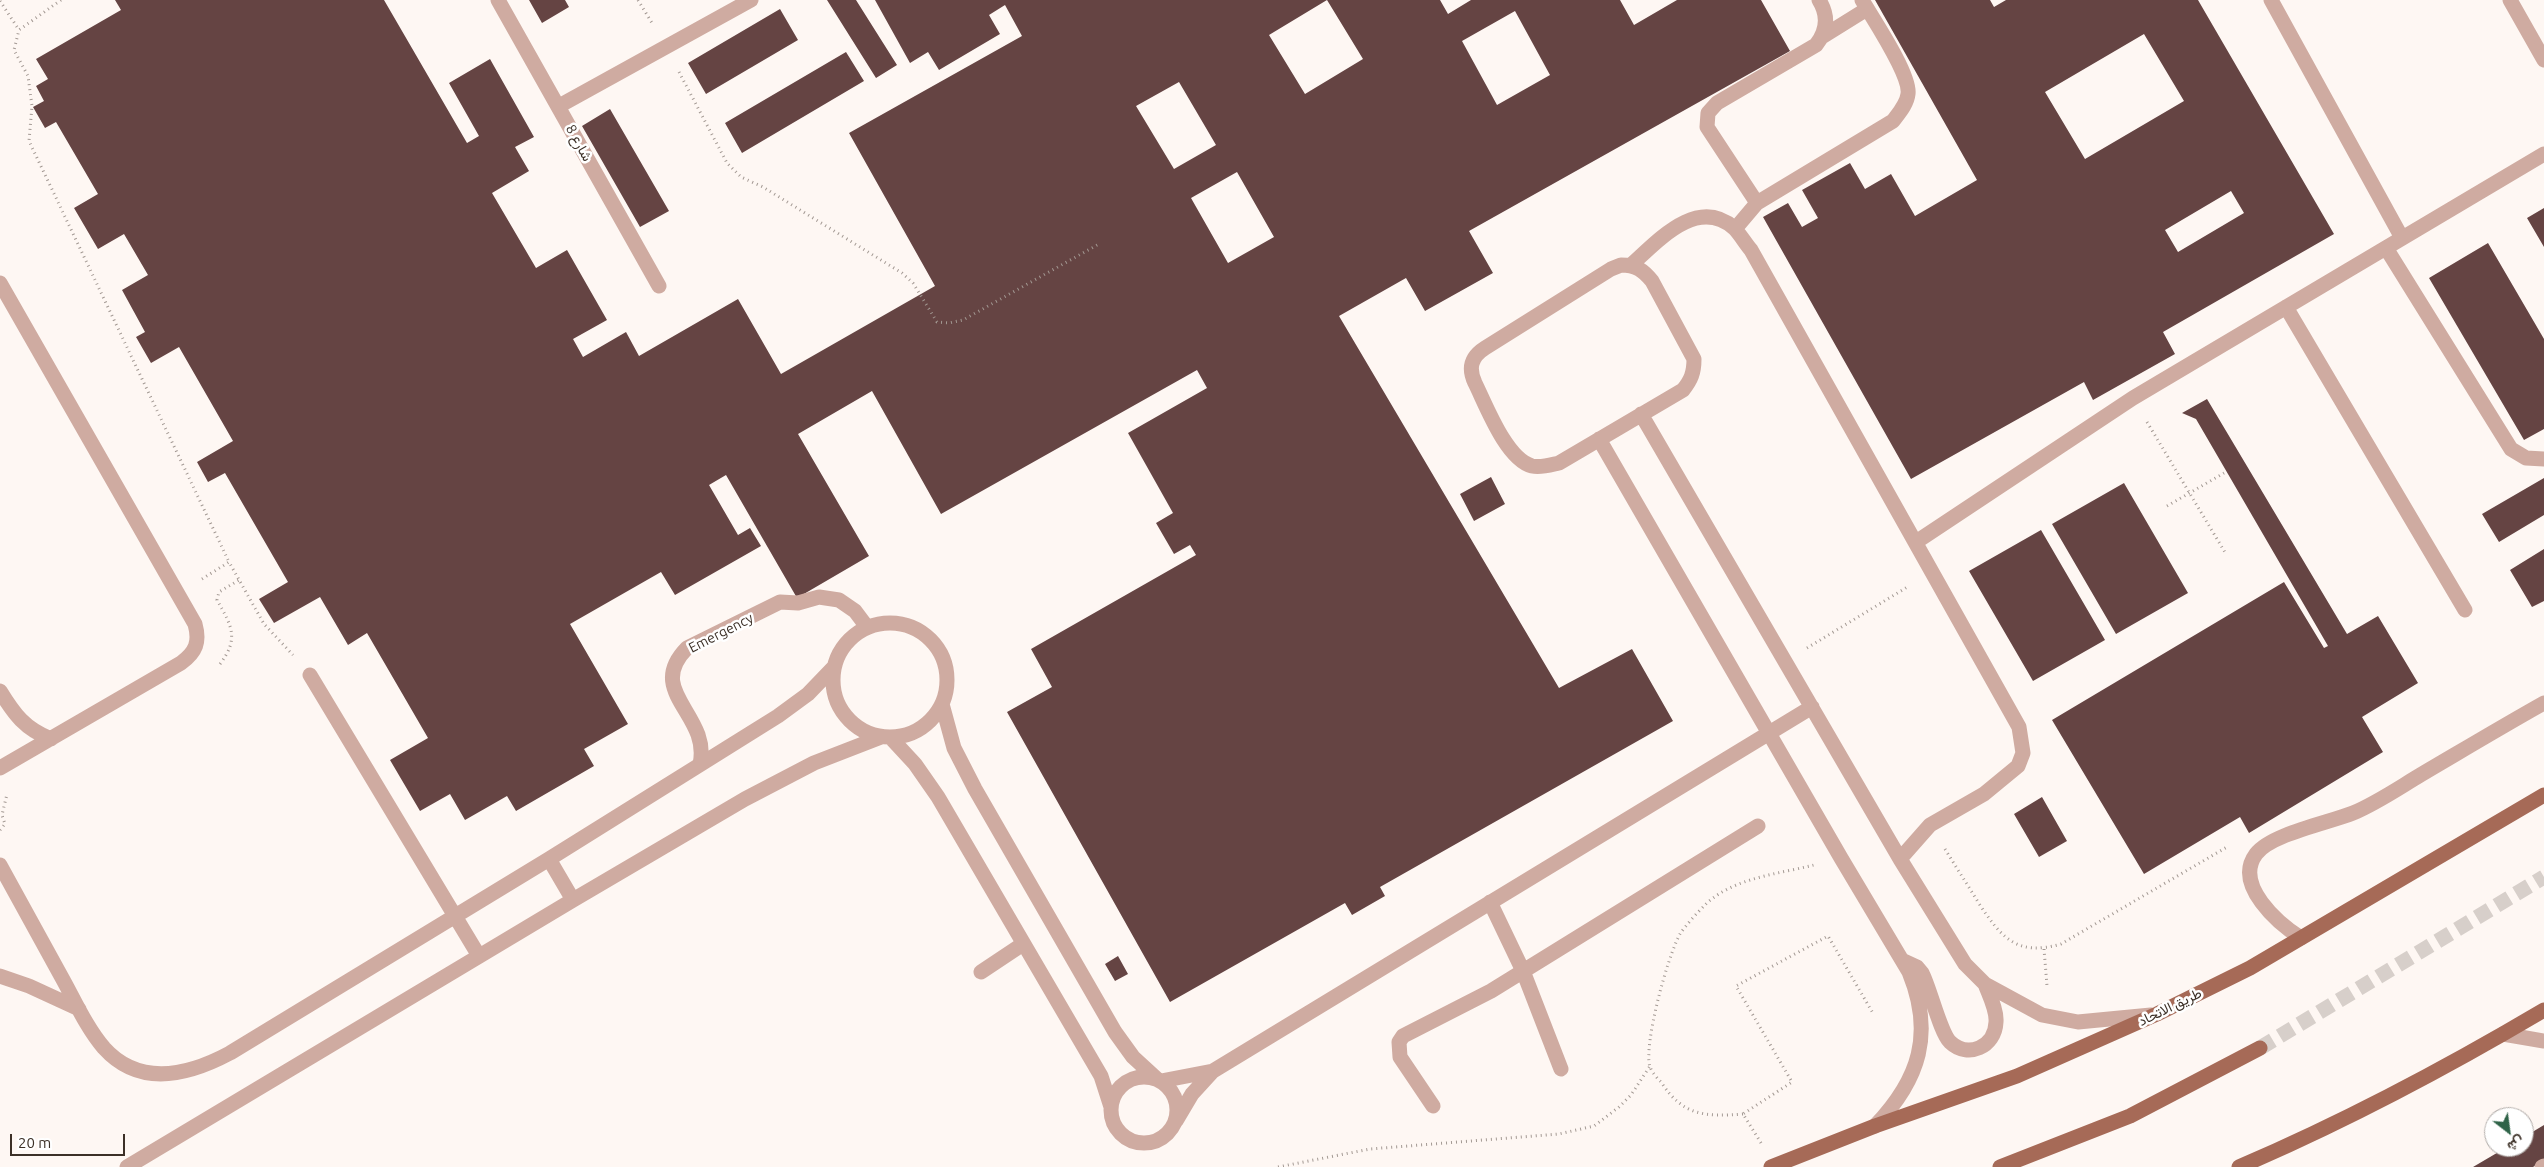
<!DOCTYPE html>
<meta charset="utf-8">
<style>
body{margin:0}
#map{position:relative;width:2544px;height:1167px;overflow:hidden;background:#fef7f3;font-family:Ubuntu,Vazirmatn,sans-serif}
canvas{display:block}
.north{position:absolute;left:2484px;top:1107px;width:50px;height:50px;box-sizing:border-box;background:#fff;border:1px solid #b1aca9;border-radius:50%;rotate:150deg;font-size:14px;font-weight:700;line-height:20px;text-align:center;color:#3c3027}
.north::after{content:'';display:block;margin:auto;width:18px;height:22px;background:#2f6348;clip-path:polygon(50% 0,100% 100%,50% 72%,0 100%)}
.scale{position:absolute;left:10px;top:1134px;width:115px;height:22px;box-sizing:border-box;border:2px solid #3c3027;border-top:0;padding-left:6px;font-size:15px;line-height:18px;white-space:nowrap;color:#3c3027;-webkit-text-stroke:4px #fff;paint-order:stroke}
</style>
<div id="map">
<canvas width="2544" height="1167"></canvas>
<div class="north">ش</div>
<div class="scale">20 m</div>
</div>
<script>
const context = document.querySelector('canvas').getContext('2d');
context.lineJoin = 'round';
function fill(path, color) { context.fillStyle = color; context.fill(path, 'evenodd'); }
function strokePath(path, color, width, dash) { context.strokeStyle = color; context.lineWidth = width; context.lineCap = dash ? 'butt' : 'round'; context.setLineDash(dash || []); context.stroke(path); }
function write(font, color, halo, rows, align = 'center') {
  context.font = font + ' Ubuntu,Vazirmatn,sans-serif'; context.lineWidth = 5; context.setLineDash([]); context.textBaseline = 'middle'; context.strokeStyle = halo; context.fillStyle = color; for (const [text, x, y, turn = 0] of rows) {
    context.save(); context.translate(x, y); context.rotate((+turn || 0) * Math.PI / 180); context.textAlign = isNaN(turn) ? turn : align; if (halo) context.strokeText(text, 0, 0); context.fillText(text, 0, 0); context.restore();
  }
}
const building = new Path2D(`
 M115,0H384L467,143L479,136L449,83L490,59L534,137L515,147L529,171L492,193L536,268L567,250L607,320L573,339L583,357L626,332L639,356L738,299L781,374L935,286L849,133L1022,36L1005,5L989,15L1000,34L939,70L928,52L910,63L875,0H1440L1448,14L1471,0H1620L1634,25L1677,0H1761L1790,51L1469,231L1493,273L1425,311L1406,278L1339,316L1559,688L1632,649L1673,721L1380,887L1385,896L1352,915L1345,903L1170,1002L1007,712L1052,687L1031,649L1196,555L1190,545L1174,554L1156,523L1173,513L1128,433L1207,388L1197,370L941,514L872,391L798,434L869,556L797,598L726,475L709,485L738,535L750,528L761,546L675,595L661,572L570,624L628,724L584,749L594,766L516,811L507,796L465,820L450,794L420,811L390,760L428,738L367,633L348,645L320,597L274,623L259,599L288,582L225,473L208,482L197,462L233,441L179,347L151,363L136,337L145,332L122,290L148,275L124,234L98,249L74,208L98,194L56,122L45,128L33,107L44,101L36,86L48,79L36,59L121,10ZM1327,0L1363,59L1305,94L1269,35ZM1515,11L1550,75L1497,105L1462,41ZM1179,82L1216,145L1174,169L1136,106ZM1237,172L1274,237L1228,263L1191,198Z
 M529,0H565L569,7L542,23Z
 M827,0H856L897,65L876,78Z
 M1875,0H1990L1994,7L2006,0H2198L2334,234L2163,332L2175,354L2093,400L2084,382L1911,479L1763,217L1788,203L1802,227L1818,218L1802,190L1850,163L1865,189L1891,174L1915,216L1977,180ZM2144,34L2184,101L2085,159L2045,92ZM2231,191L2244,213L2178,252L2165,230Z
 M780,9L798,40L706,94L688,63Z
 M846,52L864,81L742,153L725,123Z
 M610,109L669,211L640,227L582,126Z
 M2544,208V247L2527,218Z
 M2488,243L2544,339V429L2524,440L2429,278Z
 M2207,399L2347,634L2378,616L2418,683L2362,717L2383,752L2249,833L2240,817L2144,874L2052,720L2284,582L2324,648L2328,646L2196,419L2182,413Z
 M1491,477L1505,504L1474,521L1460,494Z
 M2544,478V515L2499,542L2482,514Z
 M2124,483L2188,593L2116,634L2052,524Z
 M2041,530L2105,640L2033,681L1969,571Z
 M2544,549V601L2532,607L2510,570Z
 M2042,797L2067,841L2039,857L2014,814Z
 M1118,956L1128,974L1115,981L1105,964Z
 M2544,1125V1160L2533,1167H2473L2507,1147H2524V1137Z`);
const majorTunnel = new Path2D(`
 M2260,1048L2544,877`);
const path = new Path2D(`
 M61,0L19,30L14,50L28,76L32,106L29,141L229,562
 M638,0L652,23
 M0,1L19,30
 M679,72L727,163L741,177L763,187L902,273L913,283L937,322L949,323L963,320L1099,244
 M2147,422L2226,554
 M2167,506L2224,473
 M202,579L229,562L264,624L293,655
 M1807,648L1909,586
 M220,664C240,638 231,625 217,600L219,592L239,580
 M0,830L5,824L2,815L7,794
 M1945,849C1956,867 1967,884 1978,902C2001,937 2016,957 2061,944L2227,847
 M2044,949L2047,986
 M1743,1114C1705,1117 1683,1116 1661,1082C1657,1078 1652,1072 1650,1067C1643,1045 1668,955 1680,934C1686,925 1697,913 1705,905C1732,878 1778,874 1814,865
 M1761,1143L1743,1114L1792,1082L1736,986L1828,936L1874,1015
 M1278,1167L1370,1149L1559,1134L1594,1126L1619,1107L1631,1095L1650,1066`);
const minor = new Path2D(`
 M498,0L659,286
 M2271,0L2402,238
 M2510,0L2544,60
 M1822,37L1867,9
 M559,106L751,0
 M1757,203L1707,127L1708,113L1717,103L1816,45C1827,31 1829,16 1819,0
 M1735,229L1757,203L1893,121C1899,113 1907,104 1908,94C1911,75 1873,19 1862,0
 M2386,248L2511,449L2526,458L2544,459
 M1621,265C1636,265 1643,270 1652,281L1694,359C1694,373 1691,380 1683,390L1559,463C1550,465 1541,468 1532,466C1506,459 1486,405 1475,383C1468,368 1471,357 1485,348L1611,269Z
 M1631,265C1658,241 1697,196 1734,228C1740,234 1745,243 1751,250L2019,727L2023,753L2018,766L1984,794L1930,825L1900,859
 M0,283L195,624C200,642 196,652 181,663L0,768
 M2286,307L2465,610
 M1641,414L1900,859L1965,964L1985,984L2042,1015L2078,1022L2151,1015
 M1599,439L1841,858L1909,972C1934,1033 1920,1079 1875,1126
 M1916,542L2133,398L2544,154
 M833 680a57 57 0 1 1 114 0a57 57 0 1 1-114 0Z
 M310,675L479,956
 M0,691C14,714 25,729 51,739
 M942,704L954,748L975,789L1115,1032L1133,1057L1157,1079
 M890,737L915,764L938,797L1101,1076L1111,1107
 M700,764C711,714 644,692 687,648L780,602L798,603L819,597L839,600L855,611L867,627
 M549,859L573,900
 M0,865C20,902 41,939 61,976C74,999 86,1027 104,1048C140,1088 189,1075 230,1053L549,859L778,716L808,694L833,668
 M1490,902L1523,971L1561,1069
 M2301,938C2279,924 2233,885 2256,854C2271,834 2328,823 2353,813C2377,803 2400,787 2422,774C2463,750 2503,726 2544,703
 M1904,961L1917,967L1922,973C1930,988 1940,1032 1950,1042C1968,1059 1995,1047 1996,1022C1997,1010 1989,995 1985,984
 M981,972L1023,944
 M0,976L29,986L79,1009
 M2503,1034L2544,1041
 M1111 1110a33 33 0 1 1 66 0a33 33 0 1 1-66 0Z
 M1161,1081L1213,1071
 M1433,1106L1400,1057L1399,1042L1403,1036L1491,991L1758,826
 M1176,1121L1192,1094L1213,1071L1812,707
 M127,1167L573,900L745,799L814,763L881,737
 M2542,1167L2544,1166`);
const major = new Path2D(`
 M1771,1167L1875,1126L2017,1076L2157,1014L2250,968L2544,795
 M2000,1167L2130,1116L2260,1048
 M2239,1167C2344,1122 2446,1068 2544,1010`);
const streetNames = [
 ["شارع 8",579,143,61],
 ["Emergency",721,633,-27],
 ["طريق الاتحاد",2170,1007,-26]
];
fill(building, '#654443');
strokePath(majorTunnel, '#d7cfca', 15, [15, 8]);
strokePath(path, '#a39993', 3, [1, 4]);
strokePath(minor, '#cfaba1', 15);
strokePath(major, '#a66a57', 15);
write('14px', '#3c3027', '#fff', streetNames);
</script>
